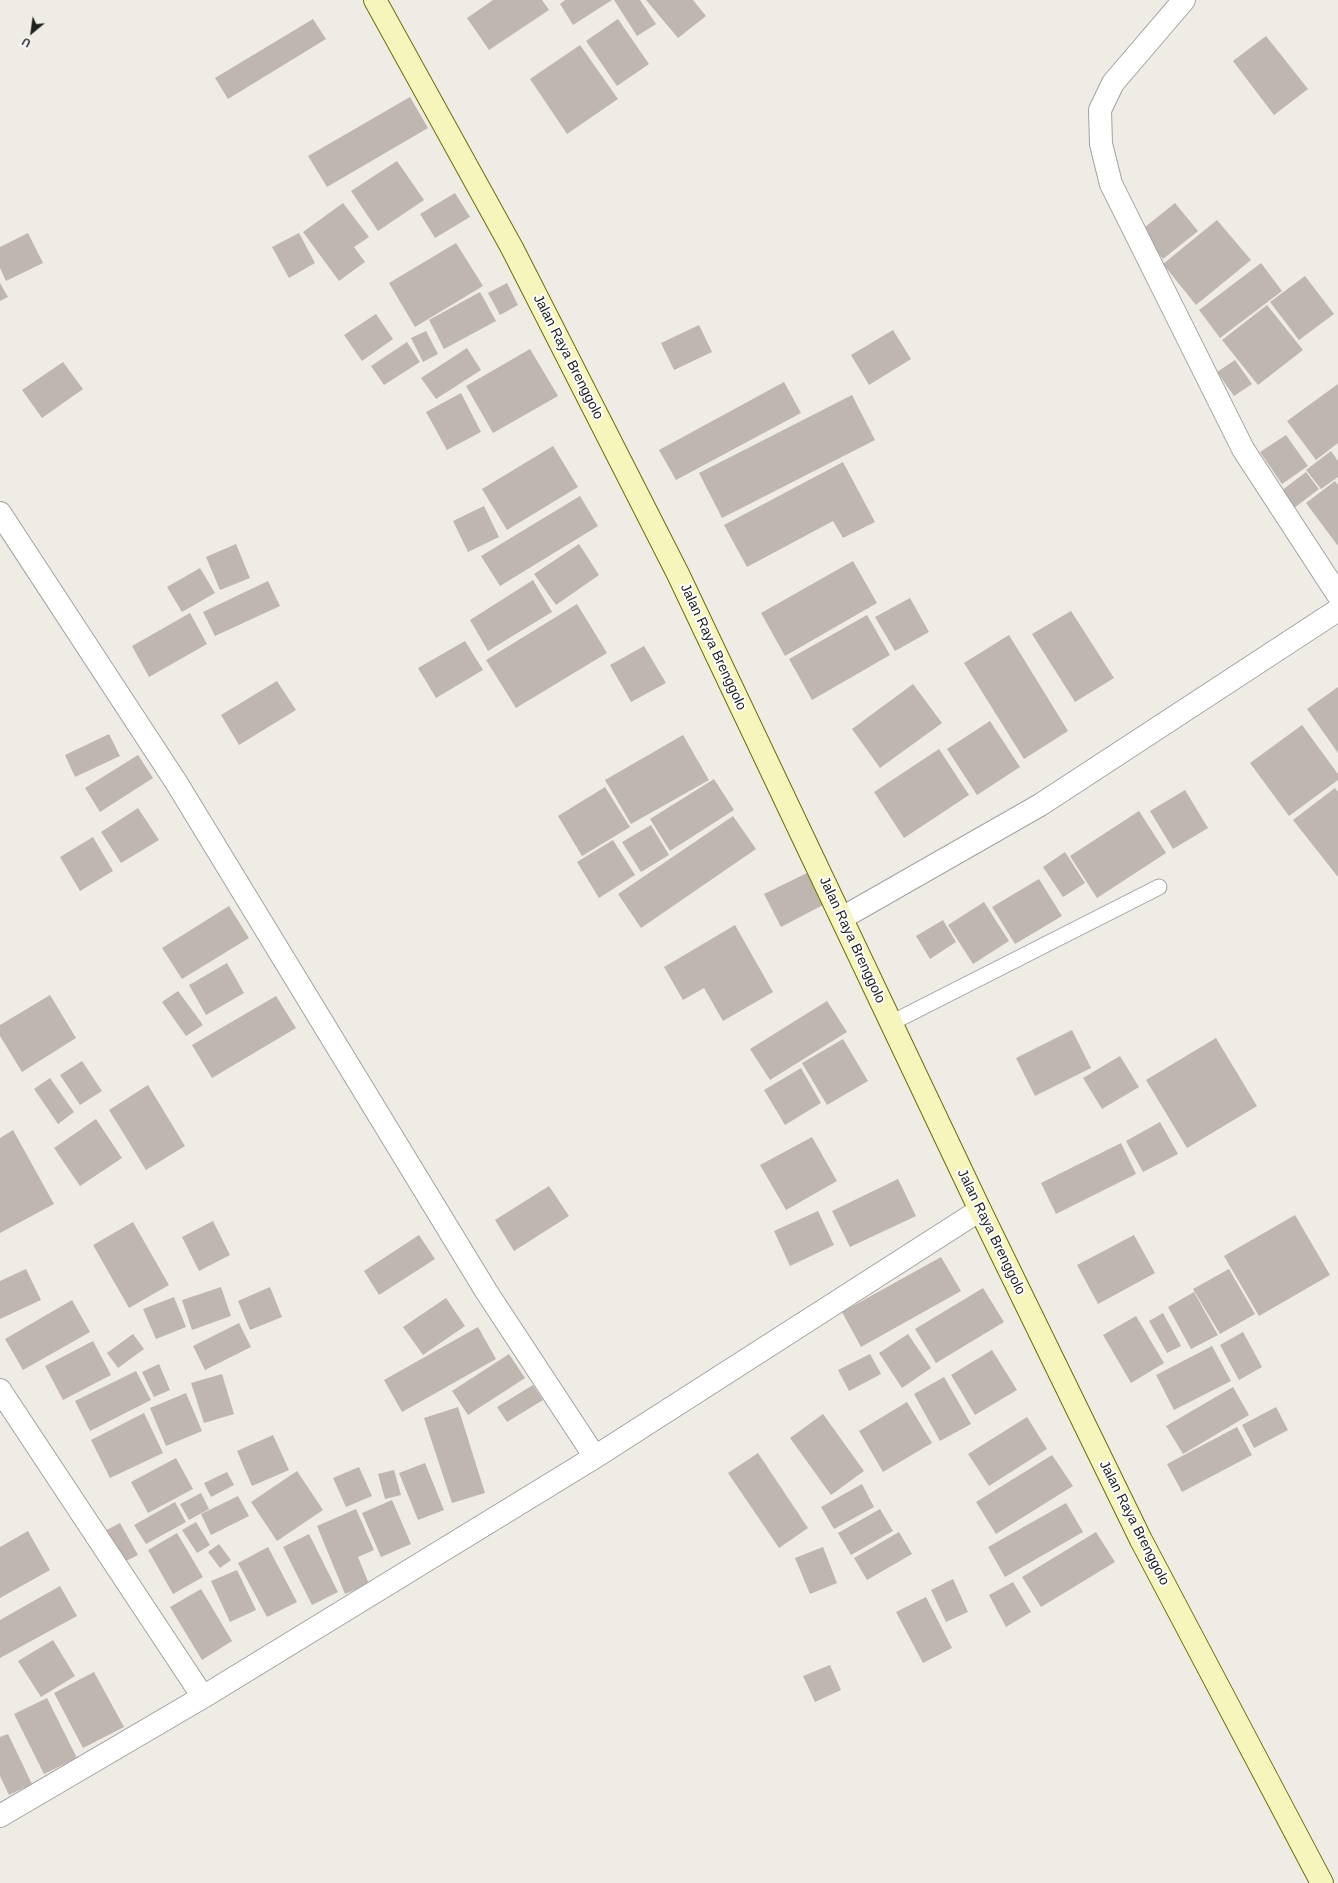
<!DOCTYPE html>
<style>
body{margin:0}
#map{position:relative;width:1338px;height:1883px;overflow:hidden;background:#efebe5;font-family:Helvetica,sans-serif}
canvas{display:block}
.north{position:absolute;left:12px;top:12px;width:40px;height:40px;-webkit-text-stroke:3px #fff;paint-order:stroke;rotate:209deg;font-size:11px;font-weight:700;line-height:16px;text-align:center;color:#1e1e1e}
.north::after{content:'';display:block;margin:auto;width:14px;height:18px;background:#1e1e1e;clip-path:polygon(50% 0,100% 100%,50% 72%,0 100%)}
</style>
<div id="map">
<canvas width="1338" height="1883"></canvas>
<div class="north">U</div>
</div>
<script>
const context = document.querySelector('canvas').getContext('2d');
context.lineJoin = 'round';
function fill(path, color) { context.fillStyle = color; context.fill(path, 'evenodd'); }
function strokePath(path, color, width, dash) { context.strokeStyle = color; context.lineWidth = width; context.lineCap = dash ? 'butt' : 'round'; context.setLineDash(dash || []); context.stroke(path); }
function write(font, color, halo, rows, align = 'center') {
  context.font = font + ' Helvetica,sans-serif'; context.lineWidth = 4; context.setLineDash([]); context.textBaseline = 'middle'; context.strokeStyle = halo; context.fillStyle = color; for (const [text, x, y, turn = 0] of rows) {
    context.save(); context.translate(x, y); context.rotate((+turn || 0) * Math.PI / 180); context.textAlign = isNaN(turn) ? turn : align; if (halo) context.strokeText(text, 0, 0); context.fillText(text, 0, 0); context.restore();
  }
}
const building = new Path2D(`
 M493,0H542L549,10L489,50L467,18Z
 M565,0H612L573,25L560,4Z
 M614,0H640L656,24L637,36Z
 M646,0H693L706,16L678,38Z
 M313,19L326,39L228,99L215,78Z
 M618,19L649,64L617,86L586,41Z
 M1266,36L1308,89L1274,115L1233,61Z
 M580,45L618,99L567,134L530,79Z
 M410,97L428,128L327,187L308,156Z
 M397,161L424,200L378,231L351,191Z
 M455,193L470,217L435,238L420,214Z
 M343,203L369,237L354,247L365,262L339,281L303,232Z
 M1175,203L1198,231L1163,259L1140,231Z
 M1217,220L1251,260L1196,305L1163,264Z
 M28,233L43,263L6,281L0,268V247Z
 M299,233L315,263L289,278L272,247Z
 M456,243L483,286L415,327L389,283Z
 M1261,263L1282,291L1220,338L1199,310Z
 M1305,276L1334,314L1299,340L1270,302Z
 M0,283L8,297L0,301Z
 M507,283L518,305L500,315L488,293Z
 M480,292L496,321L444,349L429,320Z
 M1267,305L1303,350L1258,385L1222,340Z
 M376,314L393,339L362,361L344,335Z
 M699,325L712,352L674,370L661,343Z
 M893,330L911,359L869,385L851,355Z
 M426,331L438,354L423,362L411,338Z
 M407,342L420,362L384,385L371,366Z
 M467,348L481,370L436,399L421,378Z
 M530,349L558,396L493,433L466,386Z
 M1235,360L1252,384L1234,396L1217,372Z
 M63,362L83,389L42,418L22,390Z
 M784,382L801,413L676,480L659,450Z
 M1338,384V443L1316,460L1287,421Z
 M461,393L481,432L447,450L426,412Z
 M852,395L875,440L722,518L699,473Z
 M1286,435L1308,466L1282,484L1260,452Z
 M553,446L578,487L507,530L482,489Z
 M1331,451L1338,461V477L1321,489L1306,470Z
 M843,462L875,522L843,538L833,521L747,567L724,525Z
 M1306,472L1319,489L1290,511L1277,494Z
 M1335,481L1338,485V546L1306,503Z
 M580,496L598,526L500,586L481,556Z
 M484,506L499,537L468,552L453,521Z
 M236,544L250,578L220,590L206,557Z
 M579,544L599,575L556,605L534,574Z
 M853,561L877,603L785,656L761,613Z
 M200,568L215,593L182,612L167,587Z
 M533,580L552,612L488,651L470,620Z
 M268,581L280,606L215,636L203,612Z
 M910,598L929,632L895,651L875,617Z
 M577,604L607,653L516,708L486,660Z
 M1071,611L1114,678L1075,702L1032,634Z
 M190,613L207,644L149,677L132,646Z
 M867,615L890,655L812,700L789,659Z
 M1009,635L1068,731L1024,759L964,663Z
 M465,641L483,670L436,698L418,668Z
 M644,646L666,683L631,702L610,665Z
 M277,681L296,710L239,745L221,715Z
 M913,684L942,723L880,768L852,729Z
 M1338,687V753L1307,709Z
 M990,721L1020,767L977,795L947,749Z
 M1302,725L1338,774V780L1289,816L1250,763Z
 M109,734L120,756L75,777L65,755Z
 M683,735L709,780L631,824L605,780Z
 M939,749L969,795L904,838L874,792Z
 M138,755L153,778L100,812L85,788Z
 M714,779L734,810L670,851L650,819Z
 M605,787L630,827L582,856L558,816Z
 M1335,788L1338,792V877L1293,820Z
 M1185,790L1208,828L1173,849L1150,811Z
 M138,808L159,840L121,863L101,832Z
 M1139,811L1166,853L1097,898L1070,856Z
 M733,816L756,849L641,928L618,894Z
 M651,825L669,855L641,872L622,842Z
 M93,837L113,871L80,891L60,857Z
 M613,840L635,875L599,898L577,862Z
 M1065,852L1085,883L1063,897L1043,867Z
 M807,873L823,905L781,927L764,894Z
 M1039,879L1062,916L1015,944L992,907Z
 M984,902L1009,941L973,964L948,925Z
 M229,906L249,938L182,979L162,948Z
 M943,920L956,942L930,959L916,936Z
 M735,925L773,992L723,1021L704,988L683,1000L664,967Z
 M227,963L244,993L206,1015L189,985Z
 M178,991L203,1025L186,1036L162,1002Z
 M50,995L76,1038L22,1072L0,1036V1025Z
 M276,996L296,1028L212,1078L192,1045Z
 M827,1001L847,1032L770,1080L750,1049Z
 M1072,1030L1091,1068L1035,1096L1016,1058Z
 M1216,1038L1257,1106L1187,1148L1146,1080Z
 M843,1039L868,1081L827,1105L802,1063Z
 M1120,1056L1139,1087L1102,1109L1083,1078Z
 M82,1061L102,1091L80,1105L60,1075Z
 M801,1068L821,1103L785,1125L764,1090Z
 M50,1078L74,1112L58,1124L34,1089Z
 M148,1085L185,1146L146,1170L109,1110Z
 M96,1119L122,1158L80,1186L54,1148Z
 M1160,1122L1178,1154L1143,1172L1126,1141Z
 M13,1130L54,1204L0,1233V1138Z
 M812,1137L837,1181L786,1210L760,1165Z
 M1121,1143L1136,1174L1056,1214L1041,1183Z
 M898,1179L916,1216L850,1247L832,1211Z
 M549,1186L569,1216L514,1251L495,1220Z
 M818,1211L834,1245L790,1266L774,1231Z
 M1295,1215L1330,1275L1259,1316L1224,1256Z
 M213,1221L230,1255L199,1271L182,1237Z
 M133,1222L169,1285L129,1308L93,1245Z
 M419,1235L435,1259L379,1295L364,1271Z
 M1134,1235L1155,1273L1098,1304L1077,1265Z
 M941,1257L961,1291L861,1347L842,1312Z
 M26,1269L41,1300L0,1319V1281Z
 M1229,1269L1255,1314L1220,1334L1193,1289Z
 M221,1287L231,1316L192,1330L182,1300Z
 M270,1287L282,1317L250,1330L238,1301Z
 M983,1288L1004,1322L936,1363L915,1329Z
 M1194,1292L1218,1335L1191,1349L1168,1307Z
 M174,1297L186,1327L156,1339L143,1309Z
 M446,1298L465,1326L423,1355L403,1327Z
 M72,1300L90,1332L23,1370L5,1339Z
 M1163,1313L1181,1346L1167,1353L1149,1321Z
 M1136,1316L1164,1363L1131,1383L1103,1335Z
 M239,1323L251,1347L205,1370L193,1346Z
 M478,1327L496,1359L402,1412L384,1380Z
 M1243,1332L1262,1367L1239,1380L1220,1345Z
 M133,1334L144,1349L118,1368L107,1353Z
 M908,1334L931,1368L902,1388L879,1353Z
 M93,1341L111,1375L63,1400L45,1366Z
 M1212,1346L1231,1381L1174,1410L1156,1375Z
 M992,1350L1017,1390L975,1415L951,1375Z
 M509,1354L525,1378L468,1415L452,1391Z
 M870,1354L881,1374L849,1391L838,1370Z
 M159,1364L170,1390L154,1397L142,1372Z
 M136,1371L151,1400L90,1431L75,1401Z
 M222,1374L234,1414L204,1423L191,1383Z
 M944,1377L971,1424L940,1441L914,1394Z
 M533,1385L543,1400L507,1422L497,1407Z
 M1233,1387L1249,1415L1183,1454L1166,1426Z
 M186,1393L202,1431L166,1446L150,1408Z
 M907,1402L932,1443L883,1472L859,1431Z
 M458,1407L485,1493L452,1503L424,1418Z
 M1276,1407L1288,1430L1254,1448L1242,1425Z
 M144,1413L163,1453L110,1478L91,1440Z
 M823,1414L864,1471L831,1495L790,1438Z
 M1027,1417L1047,1449L989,1486L968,1454Z
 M1237,1427L1252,1455L1182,1492L1167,1464Z
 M273,1435L289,1470L252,1486L237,1451Z
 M758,1453L808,1528L779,1548L728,1473Z
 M1052,1455L1073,1486L996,1534L976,1502Z
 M176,1458L193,1489L148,1513L131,1482Z
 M425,1463L444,1510L418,1520L399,1473Z
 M359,1467L372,1496L346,1507L333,1478Z
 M394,1470L401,1495L385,1499L378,1474Z
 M297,1471L323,1510L277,1541L251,1502Z
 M227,1472L234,1485L211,1497L204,1483Z
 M862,1484L874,1507L834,1529L821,1507Z
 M201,1493L209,1509L189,1520L180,1504Z
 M238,1496L249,1516L211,1535L201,1514Z
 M392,1500L411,1544L381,1557L362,1513Z
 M175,1502L186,1522L146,1544L134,1525Z
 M1066,1503L1083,1532L1005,1577L988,1547Z
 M356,1509L374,1550L358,1557L369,1584L345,1594L317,1526Z
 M880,1509L893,1531L851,1555L838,1533Z
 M196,1522L210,1545L197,1553L182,1530Z
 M120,1523L138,1555L120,1564L103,1532Z
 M28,1531L50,1570L0,1598V1547Z
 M899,1532L912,1554L867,1580L854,1558Z
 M1096,1532L1115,1562L1041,1607L1022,1577Z
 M177,1533L203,1577L173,1594L148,1550Z
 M309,1534L338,1592L312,1605L283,1547Z
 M219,1544L231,1560L220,1568L208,1552Z
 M268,1547L297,1602L267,1617L238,1563Z
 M823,1547L837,1583L810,1594L795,1558Z
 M237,1570L256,1610L230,1622L211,1581Z
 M953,1579L968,1612L946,1622L931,1590Z
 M1013,1582L1031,1612L1006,1627L989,1595Z
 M60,1586L77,1616L0,1658V1620Z
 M201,1589L232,1641L202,1660L170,1607Z
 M926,1597L952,1648L923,1663L896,1612Z
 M53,1640L75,1676L41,1697L18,1661Z
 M830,1665L841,1690L815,1702L803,1676Z
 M94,1672L124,1727L83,1748L54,1693Z
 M47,1698L77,1758L44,1774L14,1714Z
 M8,1734L32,1784L9,1795L0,1776V1737Z`);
const service = new Path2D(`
 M891,1023L1159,887`);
const minor = new Path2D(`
 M1184,0L1113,83L1100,110L1101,144L1111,184L1243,449L1338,595
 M0,513L176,782L486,1291L595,1457
 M842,918L1040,805L1338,610
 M0,1390L203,1697L595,1457L980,1210
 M0,1816L203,1697`);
const secondary = new Path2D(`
 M375,0L512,248L678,574L980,1210L1141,1540L1322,1883`);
const streetNames = [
 ["Jalan Raya Brenggolo",568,357,63],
 ["Jalan Raya Brenggolo",713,647,65],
 ["Jalan Raya Brenggolo",852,940,65],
 ["Jalan Raya Brenggolo",991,1232,64],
 ["Jalan Raya Brenggolo",1134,1523,63]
];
fill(building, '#bfb6b1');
strokePath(service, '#a2a2a2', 17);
strokePath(minor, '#a2a2a2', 24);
strokePath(secondary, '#6c6f0b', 24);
strokePath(service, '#fff', 15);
strokePath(minor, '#fff', 22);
strokePath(secondary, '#f6f5bc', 22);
write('14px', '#1e1e1e', '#fff', streetNames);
</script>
